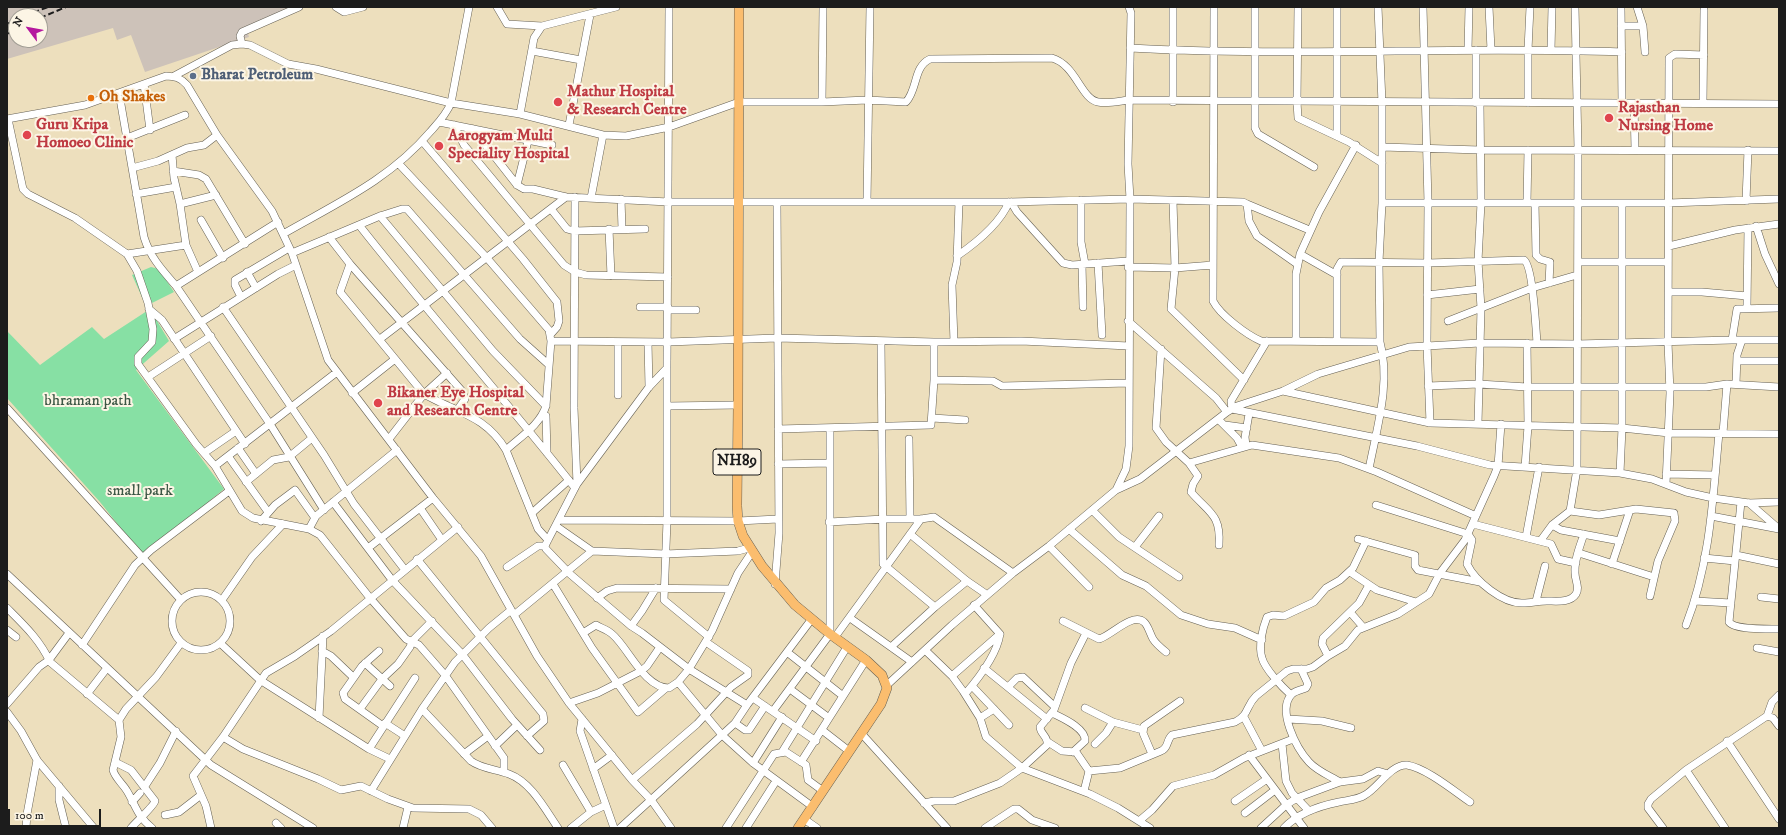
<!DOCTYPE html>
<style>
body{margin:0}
#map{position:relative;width:1786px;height:835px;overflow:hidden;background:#eddfbd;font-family:"IM FELL DW Pica",serif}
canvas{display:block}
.frame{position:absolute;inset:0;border:8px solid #1c1c1c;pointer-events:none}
.north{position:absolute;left:8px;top:8px;width:40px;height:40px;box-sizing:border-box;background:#fcf5e5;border:1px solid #a29e95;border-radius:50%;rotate:302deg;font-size:11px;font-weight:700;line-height:16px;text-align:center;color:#1c1c1c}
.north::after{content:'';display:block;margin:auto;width:14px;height:18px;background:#b5179e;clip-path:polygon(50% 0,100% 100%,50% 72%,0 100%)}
.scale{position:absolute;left:8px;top:809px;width:93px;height:18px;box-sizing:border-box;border:2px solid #1c1c1c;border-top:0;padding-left:5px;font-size:12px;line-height:14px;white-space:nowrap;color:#1c1c1c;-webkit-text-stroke:3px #fcf5e5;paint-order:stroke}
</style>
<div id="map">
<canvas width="1786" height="835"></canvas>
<div class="frame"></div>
<div class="north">N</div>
<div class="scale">100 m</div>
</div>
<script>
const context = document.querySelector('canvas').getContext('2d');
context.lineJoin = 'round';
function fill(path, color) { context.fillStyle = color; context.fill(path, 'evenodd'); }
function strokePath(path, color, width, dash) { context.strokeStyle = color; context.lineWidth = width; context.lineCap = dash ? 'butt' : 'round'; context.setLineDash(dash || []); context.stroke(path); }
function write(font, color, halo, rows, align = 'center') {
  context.font = font + ' "IM FELL DW Pica",serif'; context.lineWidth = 4; context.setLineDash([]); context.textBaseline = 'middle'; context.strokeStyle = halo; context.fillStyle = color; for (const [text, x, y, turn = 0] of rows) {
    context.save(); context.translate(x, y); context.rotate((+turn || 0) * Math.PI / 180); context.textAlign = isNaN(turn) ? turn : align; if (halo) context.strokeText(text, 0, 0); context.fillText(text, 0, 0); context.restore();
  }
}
const industrial = new Path2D(`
 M7,7H291L246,27L249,37L145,72L131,35L117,40L113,28L7,59ZM16,16H40V40H16Z`);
const green = new Path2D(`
 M151,267L159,269L174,292L146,306L132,275Z
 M150,309L169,341L136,370L224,489L143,556L100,502L7,398V331L40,365L92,327L104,339Z`);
const minor = new Path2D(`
 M336,7L344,12L363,7
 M497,7L507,24L542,26
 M669,7L667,368L649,387L577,484L548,540L545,546L546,549L570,574L631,626L642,633L689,669L747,705L811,620
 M1173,7V102
 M1214,7L1213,301C1220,315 1247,335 1261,341L1380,342C1391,383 1377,427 1369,469
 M1255,7V128L1258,134L1314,167
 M1298,7L1297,102L1298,118L1349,142L1382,163
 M1337,7V136
 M1378,7L1382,103V203L1379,262L1380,342
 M1423,7L1428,203L1427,345L1430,423
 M1489,7L1491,50
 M1621,7L1622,104
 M1637,7L1643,26L1645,52
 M1621,26H1643
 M242,44L240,36L242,32L299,7
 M1130,48C1294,57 1458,46 1622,52
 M1468,50L1469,7
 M1476,50V103
 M1551,50L1552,7
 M532,51L581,60
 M174,76L232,45L242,44L250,45L288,64L316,69L451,103L520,114L603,135L626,136L669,127L739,102H822L867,100L906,102C918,89 913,67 930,59L1052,58C1076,65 1081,99 1098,102C1107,104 1120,101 1129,100L1779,104
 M144,84L150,130
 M119,93L144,237C150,257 162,270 176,286
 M822,102L823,7
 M1528,103V50L1530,7
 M1703,103L1704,10
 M1634,104L1635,149
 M520,114L534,38L542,26L616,7
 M7,119L85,105L166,76C175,76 181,78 187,85L217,135L272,211L292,253L328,360L433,498L481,556L537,656L569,703L632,780L652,801L671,828
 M8,119L23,189L28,194L75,218L127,254L137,271L148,303L153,329L152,342L138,357V364L196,444L215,466L242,511L253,518L309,529L320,535L370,598L406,639L419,645L445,675L504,758V772
 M439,122L552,145
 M454,125L464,145L564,265L575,272L586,275L668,277
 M569,125L590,15
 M473,129L517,185L524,189H533L566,197L669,202H1009L1130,199L1243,202L1247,204L1249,221L1257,236L1297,264
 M127,138L185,115
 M422,141L523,259L557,302L559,321L557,327L550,335
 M1382,147L1480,150L1779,151
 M172,155L174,178L180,204
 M399,164L487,258L549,330L551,341L668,342L777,338L934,342L1021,341L1129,346
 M132,168L158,161L187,148L204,145L217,135
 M173,171L199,175L206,179L245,244
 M517,185L528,141
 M136,194L176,187
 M575,197L574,408L577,484
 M591,198L603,135
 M621,199L622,229
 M1081,200V242L1085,264
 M1173,201L1175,268L1171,309L1244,380
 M1746,201L1748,150
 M867,202L870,7
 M1011,202L1017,212L1063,263L1072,265L1128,261
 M1382,203H1668L1779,199
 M1527,203L1528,150
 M1535,203L1536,255L1540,259L1550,262L1549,283
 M1247,204L1307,229
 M551,209L567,229L574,231L645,229
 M380,216L493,351L546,406
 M201,220L223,258
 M278,222L176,286L270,424L324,510
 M359,225C429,314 505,399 575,488
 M1756,226L1765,254L1779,284
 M609,229L611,276
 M283,234C337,203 389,180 430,132C438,123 446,115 451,103L469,7
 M329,237L350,264L462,391L465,399L458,409
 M1669,246L1735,230L1779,224
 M292,253L380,216L402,209H407L520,339L548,364
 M127,254L186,245
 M1300,254L1337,275
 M957,256C976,243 1000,223 1009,202
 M1578,262H1668
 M1098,263L1102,335
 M350,264L340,292L424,394L389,439
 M1082,264L1083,307
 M1128,267L1175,268L1213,265
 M198,272L186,245L180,204L216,195
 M247,272L256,288
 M1669,292H1702L1747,296
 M1427,295L1480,289
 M241,297L235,285V280L289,248
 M223,307L324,455L354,504L405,570
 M640,307H668
 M1747,307L1748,228
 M149,309L162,320L245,444
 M668,310H696
 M1128,321L1216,398L1227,412
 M1448,321L1532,288L1577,275
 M174,339L278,274L296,265
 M380,339L566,197
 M1296,340V274L1300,254L1319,212L1356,145
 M1732,340L1737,309L1779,308
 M881,341L883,564L935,607
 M1267,341L1231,401L1232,409L1417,446L1490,465L1620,473L1652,479L1686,492L1713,498L1749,503L1779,502
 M1337,341V269L1341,262L1428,263L1524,260C1533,266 1536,330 1537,343
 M648,342L649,387
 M954,342L952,285L957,262L959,202
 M1161,349L1156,428L1166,442L1189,463L1252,445L1339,458L1377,472L1476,516
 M1737,361H1779
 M667,368V521L664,600L709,637
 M447,373L424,394C457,413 485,415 506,450
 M148,377L211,336
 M934,380L993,381L1002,386L1129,383
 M1736,384L1737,355L1742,340
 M1428,386L1479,384L1527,387H1706L1727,384L1779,387
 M1283,391L1430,423L1622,428L1669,433L1779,434
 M352,393L395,359
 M618,395V342
 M667,406L738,405
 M7,408L181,600
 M546,416L547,453
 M932,418L965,420
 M1218,419L1237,438L1242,447
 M1478,424L1481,308L1478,261L1481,203L1480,103
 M1225,425L1247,428
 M778,429L931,425L934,380V342
 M1723,433L1727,384
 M909,439L910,519
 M1246,446L1245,437L1249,414
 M238,448L256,474
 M204,453L236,431
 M228,456L268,512
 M1189,463L1198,476L1193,484L1191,492C1209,513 1221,514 1219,545
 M778,464L830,463
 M215,466L337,372
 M1525,467L1528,426L1527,343
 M1620,473L1622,428V203
 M1666,474L1715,475
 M246,482L273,460L289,457L312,438
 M1666,484L1670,393L1668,342L1669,58L1675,54L1704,55
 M1116,490L1126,469L1129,446L1130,199L1128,164L1131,13L1129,7
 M333,502L392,580L462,654L512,719L540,750
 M1741,502L1729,622C1735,630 1768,629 1779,629
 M1749,503L1779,529
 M1376,505L1468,534L1472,540L1467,564C1475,581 1503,604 1523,603C1531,603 1539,601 1547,601C1557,601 1570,603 1576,594C1580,588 1575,580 1575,573C1574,560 1580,546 1584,534
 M420,508L442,540
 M1092,510L1119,537L1179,577
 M1570,511L1599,515L1636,509L1674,513L1675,521L1658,561L1650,596
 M532,513L569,480
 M1711,516L1779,529
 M560,520L738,521L778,519
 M261,521L275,505L295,490L315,518
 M829,522L884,519H921L934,517L1013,573
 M1473,524L1551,544L1558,559L1576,563
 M1552,525L1561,530L1620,541
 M556,526L592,551L665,554L738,551L749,548
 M309,529L316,516L397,450
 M1069,529L1122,575L1146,586L1181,615L1208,624L1235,628L1262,640
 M910,534L967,581L986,594
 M1526,537L1539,467
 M1358,539L1415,555V566L1418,570L1480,582
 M548,540L538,529L506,450C520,437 540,425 546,406L551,341
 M1541,540L1552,525L1570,511L1577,469L1578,149L1575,7
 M1049,546L1089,587
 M1135,547L1159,516
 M368,548L433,498
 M1579,553L1654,577
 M1736,555L1779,564
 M1704,558L1735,561
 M417,559L543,714L544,721L527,736
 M1612,564L1630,510
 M507,567L538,546H545
 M1350,572L1377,590L1416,602
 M7,574L211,765L313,828
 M553,584L592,648L638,712L666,688
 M775,584L779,533L777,202
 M172 621a29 29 0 1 1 58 0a29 29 0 1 1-58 0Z
 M1761,597L1779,599
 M597,598L607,591L617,588L731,589
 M222,600L252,557L283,524
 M1536,601L1545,566
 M1695,601L1731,603
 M7,608C24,625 40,640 50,662L119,720
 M1350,612L1363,627
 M514,615L592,551
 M850,618L912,662
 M1063,621L1099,639C1111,636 1132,612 1144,622C1148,625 1150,634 1153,639C1156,644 1161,648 1166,652
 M1686,625C1710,564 1713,497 1719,433
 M631,626L642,611L656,588
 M7,630L16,637
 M583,633L596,625C601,628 608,630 612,634C628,647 644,688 669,688L678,682L689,669L712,631L738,573L752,552
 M835,637L921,519
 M220,643L260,680L369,749L390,759
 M82,645L135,565L151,550L229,491
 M891,647L935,607L967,581
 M1757,648L1779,652
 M925,650L952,676L963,691L980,718L986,737L1022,768L1090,794L1118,808L1150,828
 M322,651L331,656L353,677
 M379,651L362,666L343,693L345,699L383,726
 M787,652L843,696
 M1328,656L1322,644L1323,638L1359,603L1369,585
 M365,663L390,686
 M984,668L1047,719
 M1301,669L1308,684L1306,688C1301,690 1295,691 1292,694C1276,710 1297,749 1309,762C1317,771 1330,776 1340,782
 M952,676L1000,634
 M678,682L722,735L753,763L813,807
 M887,685L952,625L1013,573L1049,546L1116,490L1140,479L1227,412L1237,406L1283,391L1318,374L1409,347L1480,343L1577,344L1732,340H1779
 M972,686L1009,725
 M1008,687L1017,678L1023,677L1055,707
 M790,689L829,718
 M87,694L107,668
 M965,694C978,679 997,654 1000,634L974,605
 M1291,695C1282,687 1265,669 1262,658C1258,646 1263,627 1267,617L1273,615L1284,616L1314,602L1326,588L1340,580L1353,568L1366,541
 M753,698L816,741
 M569,703L598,693L641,671L647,666L660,647
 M7,704L39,667L49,660L69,633
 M1085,708L1113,722L1143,730
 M360,709L382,679L398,664L410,647L412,641L432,621
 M422,709L471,761C482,769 496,769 509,774C531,782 545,809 558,828
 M773,711L830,634V428
 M7,712L21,731L37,760L94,828
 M1052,713C1062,718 1086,728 1085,741L1073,752
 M1767,716L1772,702L1779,695
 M1244,717L1262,751
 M319,718L323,636
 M980,718L994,709
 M582,719L580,731L614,828
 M1288,719L1322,721L1351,728
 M385,723L405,736
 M735,723L745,730H749L765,706
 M822,730L849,751
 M861,733L947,828
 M223,737L243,749L318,779L341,790L361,786L388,799L413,808L469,809L481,815L492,828
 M1727,741L1779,819
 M1048,742L1062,751L1076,752L1089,771L1084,791
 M1095,744L1106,733L1113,722
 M1282,744L1286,781L1292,793L1309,811
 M495,746L517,725
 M369,749L415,678
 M782,752L847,647
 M464,754L488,736
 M1152,754L1143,733L1144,726L1180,701
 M1249,755L1304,828
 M115,762L131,770L155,801C154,806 136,822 131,828
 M801,762L866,660
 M753,763L782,717
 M563,765L591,812
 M593,769L612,755
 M1686,770L1725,828
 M1089,771L1120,768L1161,751C1169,748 1166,740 1172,735L1235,722C1250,714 1245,707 1256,696L1287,671L1293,669H1307L1313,667L1328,656L1345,646L1358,630L1398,614L1429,594L1440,573L1465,540L1494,476L1498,466L1501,424
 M632,780L697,724L731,687L748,675V671L706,642
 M59,786V800L66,828
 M145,786L160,763L176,731
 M371,791L422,709L455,662L489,628L511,610
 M1235,801L1267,779
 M132,802L140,793
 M924,803L934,801H954L1000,783L1022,768L1047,745C1049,737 1040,734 1040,727L1054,710L1071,663L1086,633
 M1245,813L1275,790
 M165,815L179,812L201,795
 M804,819L817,828
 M1139,821L1152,810L1173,786L1214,775L1244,758L1293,739
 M276,823L281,828
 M26,828L27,814L37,760
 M152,828C137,816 136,806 127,791C123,784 115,778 113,770L121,737L119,720L126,709L156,677L181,643
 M211,828L206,806L193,776L223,737L266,673L295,656L331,631L458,527
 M403,828L408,807
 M571,828L591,812L606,805
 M620,828L722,735L735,723L747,705
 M726,828L774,754L786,752L806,765L808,780L823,791
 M746,828L776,781
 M985,828L1014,809H1018L1032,820L1055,828
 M1261,828L1286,805L1297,798L1340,782L1363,779L1378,771L1388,774
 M1284,828C1298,813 1319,806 1339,802C1348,800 1357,800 1365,795C1378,788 1391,764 1407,765C1426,768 1454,791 1470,802
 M1663,828L1648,808V804L1651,799L1686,770L1767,716L1773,718L1779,726`);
const major = new Path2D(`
 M739,7L738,405L737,506L738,521L743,536L762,566L795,605L830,634L866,660L882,675L887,688L881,704L798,828`);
const rail = new Path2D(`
 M25,16L48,7
 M40,18L66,7
 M7,24L16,20
 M7,34L16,29`);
const markers = [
 [193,76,4,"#5c6f8a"],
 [91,98,4,"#e8710a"],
 [558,102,5,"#e0444e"],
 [1609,118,5,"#e0444e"],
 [27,135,5,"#e0444e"],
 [439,146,5,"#e0444e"],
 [378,403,5,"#e0444e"]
];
const shields = [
 [737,462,48]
];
const shieldNames = [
 ["NH89",737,462]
];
const serviceNames = [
 ["Bharat Petroleum",201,76]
];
const healthNames = [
 ["Mathur Hospital",567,93],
 ["& Research Centre",567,111],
 ["Rajasthan",1618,109],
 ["Nursing Home",1618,127],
 ["Guru Kripa",36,126],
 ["Homoeo Clinic",36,144],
 ["Aarogyam Multi",448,137],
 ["Speciality Hospital",448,155],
 ["Bikaner Eye Hospital",387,394],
 ["and Research Centre",387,412]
];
const foodNames = [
 ["Oh Shakes",99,98]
];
const parkNames = [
 ["bhraman path",88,402],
 ["small park",140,492]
];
fill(industrial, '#cdc2b9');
fill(green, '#87e0a4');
strokePath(minor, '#656054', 8);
strokePath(major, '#656054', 10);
strokePath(minor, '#fff', 7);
strokePath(major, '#fbbd6e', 9);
strokePath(rail, '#1c1c1c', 2, [6, 3]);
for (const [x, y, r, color] of markers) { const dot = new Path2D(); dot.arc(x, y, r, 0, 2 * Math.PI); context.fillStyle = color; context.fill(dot); strokePath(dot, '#fcf5e5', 1.5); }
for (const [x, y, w] of shields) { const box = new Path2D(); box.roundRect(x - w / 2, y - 13, w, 26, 3); context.fillStyle = '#fcf5e5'; context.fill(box); strokePath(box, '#1c1c1c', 1); }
write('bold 15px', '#1c1c1c', null, shieldNames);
write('bold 16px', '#4e5e75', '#fcf5e5', serviceNames, 'left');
write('bold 16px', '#be3a42', '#fcf5e5', healthNames, 'left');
write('bold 16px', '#c56008', '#fcf5e5', foodNames, 'left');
write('16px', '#3c5745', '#fcf5e5', parkNames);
</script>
